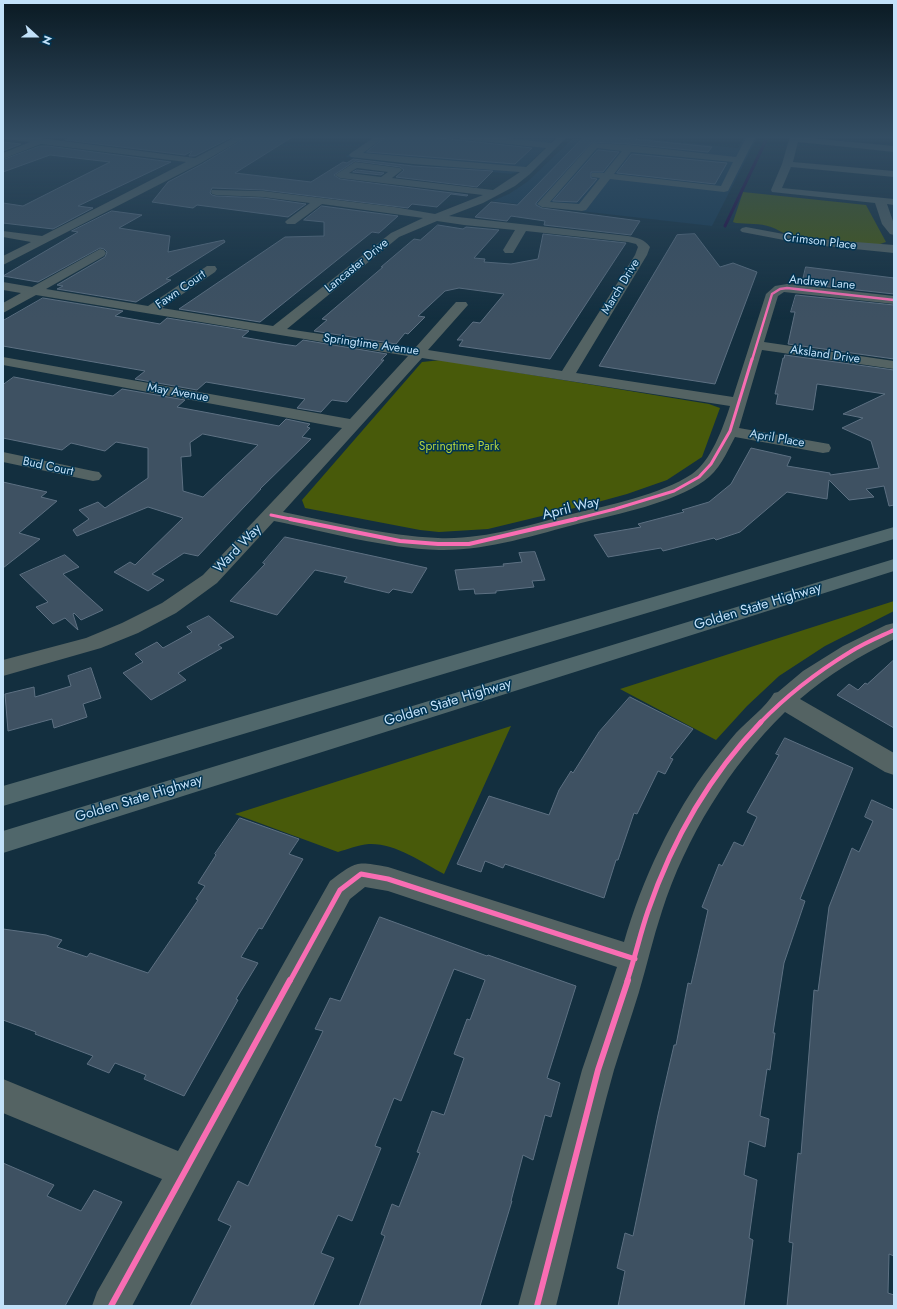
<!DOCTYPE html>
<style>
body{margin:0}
#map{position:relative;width:897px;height:1309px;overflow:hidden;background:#132f3f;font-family:Jost,sans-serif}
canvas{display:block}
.frame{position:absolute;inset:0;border:4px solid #c2e1f9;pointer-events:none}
.north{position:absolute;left:16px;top:16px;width:40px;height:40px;-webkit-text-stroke:3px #003452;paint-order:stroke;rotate:111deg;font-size:11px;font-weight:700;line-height:16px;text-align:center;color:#c2e1f9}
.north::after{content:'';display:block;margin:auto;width:14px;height:18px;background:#c2e1f9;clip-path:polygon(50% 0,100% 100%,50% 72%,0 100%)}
</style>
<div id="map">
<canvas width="897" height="1309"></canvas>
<div class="frame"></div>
<div class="north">N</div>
</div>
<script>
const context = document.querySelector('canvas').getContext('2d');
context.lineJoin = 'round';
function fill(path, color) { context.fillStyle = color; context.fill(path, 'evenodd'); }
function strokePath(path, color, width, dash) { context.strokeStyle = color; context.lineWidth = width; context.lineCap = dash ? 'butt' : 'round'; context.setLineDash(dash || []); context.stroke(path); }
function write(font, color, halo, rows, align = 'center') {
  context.font = font + ' Jost,sans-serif'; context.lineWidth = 3; context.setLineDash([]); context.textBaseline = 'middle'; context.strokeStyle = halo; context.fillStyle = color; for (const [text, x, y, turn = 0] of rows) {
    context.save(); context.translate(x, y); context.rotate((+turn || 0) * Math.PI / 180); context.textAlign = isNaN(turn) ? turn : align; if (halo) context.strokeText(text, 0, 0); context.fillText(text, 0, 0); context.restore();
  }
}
const built = new Path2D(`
 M377,136H558L521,171L511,174L345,157Z
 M618,136L738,148L745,136H758L712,226L492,201L509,194L527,182L573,138L612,142Z`);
const green = new Path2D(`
 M743,192L866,205L886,242L877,245L789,235C782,233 777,229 771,227C760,223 747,224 736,223L733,222Z
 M441,360L709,404L720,408L702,457L667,480L627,494L587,505L488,529L439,532L420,530L305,508L302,500L422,362Z
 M894,601V611L825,646L779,676L747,706L716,740L620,689Z
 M511,726L444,874C422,862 395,843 369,844C358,845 348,849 338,852L235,814Z`);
const stream = new Path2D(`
 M725,226L768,136`);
const building = new Path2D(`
 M74,136H234L195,156H189L192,151L185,155L65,140Z
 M249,136H294L235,173L311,182L343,162L347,163L353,159L413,166L493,171L477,187L396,177L404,170L400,167L355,161L334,175L340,179L468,195L467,196L451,194L437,207L412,204L408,208L263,190L212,188L210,193L212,195L216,196L263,198L306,204L288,217L197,205L193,208L152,202L168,182L202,164Z
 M387,136H421L532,148L515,164L367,152Z
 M585,136H603L712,147L708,152L629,144L592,142L536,203V205L542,208L640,221L631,235L544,225L545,221L511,216L507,221L475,217L491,202L517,205Z
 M3,142L21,144L3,151Z
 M40,146H48L171,162L78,206L93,208L53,229L3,223V203L23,206L110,162L50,155L3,172V160Z
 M598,150L619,152L603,172H591V178L597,179L577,202L553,201Z
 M632,154L727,163L715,184L617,173Z
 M357,170L384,173L381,175L353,172Z
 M322,206L398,216L379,233L372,232L260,322L179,309L285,237L324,236V222L304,220Z
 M112,211L142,215L119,228L170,236L168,252L224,240L225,242L166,279L171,280L136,302L57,289L63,286L57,285L105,257L107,252L104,249L100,248L38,282L3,276L78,232L72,231Z
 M438,225L463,229L466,227L499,230L474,258L485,259L484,262L511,264L538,259L543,234L626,243L550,359L459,346L463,340H457L473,322L480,323L504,294L459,288L445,291L418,316L425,317L408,334L405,333L396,344L314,331L327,320L322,319L383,267H381L414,239L420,240Z
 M695,234L720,267L733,263L757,272L715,384L599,366L677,235Z
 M806,267L894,278V294L802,284Z
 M796,295L894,305V359L788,344L795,312H791Z
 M43,298L123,311L115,316L160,324L167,318L249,331L242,337L282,344L296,346L303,340L387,354L381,360H384L347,402L332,400L321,412L297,408L305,399L206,382L197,390L135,379L145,371L3,346V321Z
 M785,355L894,370V505L889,506L884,486L866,489L874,497L849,500L829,480L827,499L787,492L740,532L716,540L714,538L663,551L661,548L608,557L594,535L641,527L638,524L684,512L682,510L709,502L731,484L751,448L791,457L787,466L830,473V475L879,468L871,441L842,428L863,418L843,414L885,394L817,384L813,410L776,404L778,394H775L783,358H784Z
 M14,377L113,396L122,389L185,400L177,407L279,426L286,419L310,424L307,427L310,428L302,437L311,439L260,489H261L198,556L184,553L152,574L164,580L148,591L114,572L130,562L135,565L183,518L148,507L77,536L73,530L89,519L79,510L98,502L105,508L148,478V448L116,442L105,451L71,443L62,450L3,438V385ZM203,434L258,445L203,497L183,491L181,457L191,456L190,443Z
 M3,482L47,492L41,497L57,501L19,533L40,539L3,568Z
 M285,537L382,558L427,568L412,593L393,589L389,593L368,588L344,582L347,577L315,570L277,615L230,601L265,564L263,563Z
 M535,552L545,580L532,581L534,587L496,591V593L475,594L474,589L459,590L455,570L504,566L503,564L522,562L519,553Z
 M65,555L79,567L63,574L103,610L81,620L74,613L73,614L78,630L65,618L53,624L36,607L48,602L20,575Z
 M209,616L234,637L218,645L222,648L178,673L186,680L151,700L123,673L143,662L135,654L157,642L163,648L192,632L187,627Z
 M894,660V728L837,695L849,684L858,690L865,683L867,684Z
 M91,668L101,698L83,704L87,717L54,728L52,719L8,731L5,694L34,687L35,697L71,686L68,676Z
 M630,697L693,729L670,758L673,759L665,774L658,771L637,814L634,813L618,860H616L604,898L505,864L503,868L485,861L481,872L457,864L489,796L549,815L559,790L571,771L573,773L599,732Z
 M785,738L853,768L800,899L805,901L784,963L773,1033H775L770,1070L767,1069L760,1116L769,1119L765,1147L749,1141L744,1175L757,1180L749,1238L753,1240L744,1306H618L625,1271L617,1268L625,1233L633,1236L658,1115L674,1045H676L688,983L691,984L708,910L702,907L719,864L722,866L734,842L743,846L757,817L747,812L779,755L776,754Z
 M872,800L894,810V1256L889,1254L888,1293L894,1295V1306H787L793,1243L789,1242L798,1153L801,1154L814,990L818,991L829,907L852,848L859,852L873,821L865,817Z
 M240,818L299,839L289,854L303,859L262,929L259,928L241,957L258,963L236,999L238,1000L184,1096L144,1079L146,1075L115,1063L109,1073L87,1064L93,1056L35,1034L36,1032L3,1020V929L46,935L62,940L57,947L87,957L90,953L148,973L198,900L196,899L205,886L198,883L216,855L215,854Z
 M380,917L487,956L488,955L576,986L547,1078L560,1083L551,1117L545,1115L533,1160L523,1155L511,1201H512L480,1306H359L385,1236L381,1234L392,1204L399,1207L420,1153L417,1152L432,1111L444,1115L464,1058L454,1054L467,1019L470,1020L485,980L454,969L401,1101L394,1098L375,1146L381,1148L352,1221L338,1215L321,1253L334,1258L313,1306H190L231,1226L218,1220L238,1181L248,1186L323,1031L315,1029L330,998L340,1001Z
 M3,1163L54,1185L47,1196L81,1211L94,1190L122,1202L65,1306H3Z`);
const minor = new Path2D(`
 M3,136H25L195,158L237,136H248L201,163L3,265V256L31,242L3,237V231L42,236L186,162L41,144L3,159V153L30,142L3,139Z
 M376,136H386L363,153L526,167L546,148L461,139L457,136H487L551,143L559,136H568L530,174L515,186L483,203L449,216L628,236C638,238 644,239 650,247L647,255L576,373L733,397L766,294L775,286L787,284L894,296V304L784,292L778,296L764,342L894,361V369L762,350L739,428L829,444L831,448L829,452L823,453L735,437C727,452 719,471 704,481C673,503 618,514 581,523C534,535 487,551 439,550C383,548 328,532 274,521L217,583L176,613L138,633L101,648L3,676V660L86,638L122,623L162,603L203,575L342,428L3,365V357L350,419L408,356L36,295L3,313V303L21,293L3,290V282L32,287L100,249L104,250L106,253L104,256L46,289L148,306L207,266H215L217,269L215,272L162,308L273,326L391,233L423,218L322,204L295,224H287L285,222L287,220L310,203L263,197L216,195L212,194L211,192L212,190L263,191L394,207L435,214L483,195L340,178L335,175L355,162L400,168L402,170L392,178L493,190L520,172L413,164L351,157L349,155L351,153ZM357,168L388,172L381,177L349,173ZM437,221L464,225L515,230L503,250L505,253H513L526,231L628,242L636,244L638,247L635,255L562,371L428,350L468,305L466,302H456L415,348L287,329L399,237ZM422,358L730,406C723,428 711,461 692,474C660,495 609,505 572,514C528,525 484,540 438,538C386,536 334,522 283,512Z
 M747,136H756L728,191L724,192L610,179L586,210L582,211L542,207L537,204L592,143L629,145L736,157ZM597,148L622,151L604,173H592L591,175L592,177L600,178L579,204L550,202ZM631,152L733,162L721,186L614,174Z
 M790,136L894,146V152L798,142L793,162L894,171V177L791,167L782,188L894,199V205L887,204L894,224V235L890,234L882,224L875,203L772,192L771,190L782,164Z
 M746,227L805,238L894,245V253L805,244L742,232L740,230L742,228Z
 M3,452L93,471L99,472L102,476L99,480L93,481L3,462Z
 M894,623V639C860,656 829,674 800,699L894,753V775L885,772L785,712C729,767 686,837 662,911C653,938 647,965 639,992C631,1018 622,1044 614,1070C592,1148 576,1227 556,1306H518L582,1070L617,967L388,891L365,887L350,899L132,1306H92L97,1292L162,1179L3,1113V1079L178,1151L330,881C357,861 355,861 388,867L624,942C641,882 673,813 711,764C719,754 727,743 736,733C747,721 766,707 774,693L778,692L803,671L843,646L886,625Z`);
const highway = new Path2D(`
 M894,527V539L3,806V786Z
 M894,559V571L3,853V831Z`);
const cyclewayFar4 = new Path2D(`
 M752,360L772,294L780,289L787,288L894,300`);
const cyclewayFar3 = new Path2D(`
 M271,515L295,520
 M572,520L615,509L674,491L699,477L711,464L730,431L752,359`);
const cyclewayFar2 = new Path2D(`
 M290,519L400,541L438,544H469L576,519
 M760,723C787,695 817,672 850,652C864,643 879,637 894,630`);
const cyclewayFar1 = new Path2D(`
 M290,981L340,890L361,874L388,879L635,959
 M627,981C635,958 640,934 648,911C672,841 710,775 761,722`);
const cycleway = new Path2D(`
 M111,1306L290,980
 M537,1306L598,1070L628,980`);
const farStreetnames = [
 ["Crimson Place",820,242,7],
 ["Lancaster Drive",357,266,-39],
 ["Andrew Lane",822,283,5],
 ["March Drive",621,287,-59],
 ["Fawn Court",181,290,-35],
 ["Springtime Avenue",371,345,8],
 ["Aksland Drive",825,355,8],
 ["May Avenue",178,393,10],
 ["April Place",777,439,10],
 ["Bud Court",48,467,12]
];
const farParknames = [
 ["Springtime Park",459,447]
];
const streetNames = [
 ["April Way",571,509,-14],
 ["Ward Way",238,549,-46],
 ["Golden State Highway",758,607,-17],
 ["Golden State Highway",448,703,-17],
 ["Golden State Highway",139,799,-17]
];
fill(built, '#163a53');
fill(green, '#485a0a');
strokePath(stream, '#210441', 3);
fill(building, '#3e5162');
strokePath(building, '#5d7082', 1);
fill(minor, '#546363');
fill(highway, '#50676b');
strokePath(cyclewayFar4, '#f96db3', 2.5);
strokePath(cyclewayFar3, '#f96db3', 3);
strokePath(cyclewayFar2, '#f96db3', 4);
strokePath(cyclewayFar1, '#f96db3', 5);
strokePath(cycleway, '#f96db3', 6);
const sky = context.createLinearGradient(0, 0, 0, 319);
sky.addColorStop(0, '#0a1a23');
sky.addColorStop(0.43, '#334d63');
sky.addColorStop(1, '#334d6300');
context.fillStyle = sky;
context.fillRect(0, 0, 897, 319);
write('12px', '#c2e1f9', '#003452', farStreetnames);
write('12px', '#b2d13e', '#003452', farParknames);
write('14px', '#c2e1f9', '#003452', streetNames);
</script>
